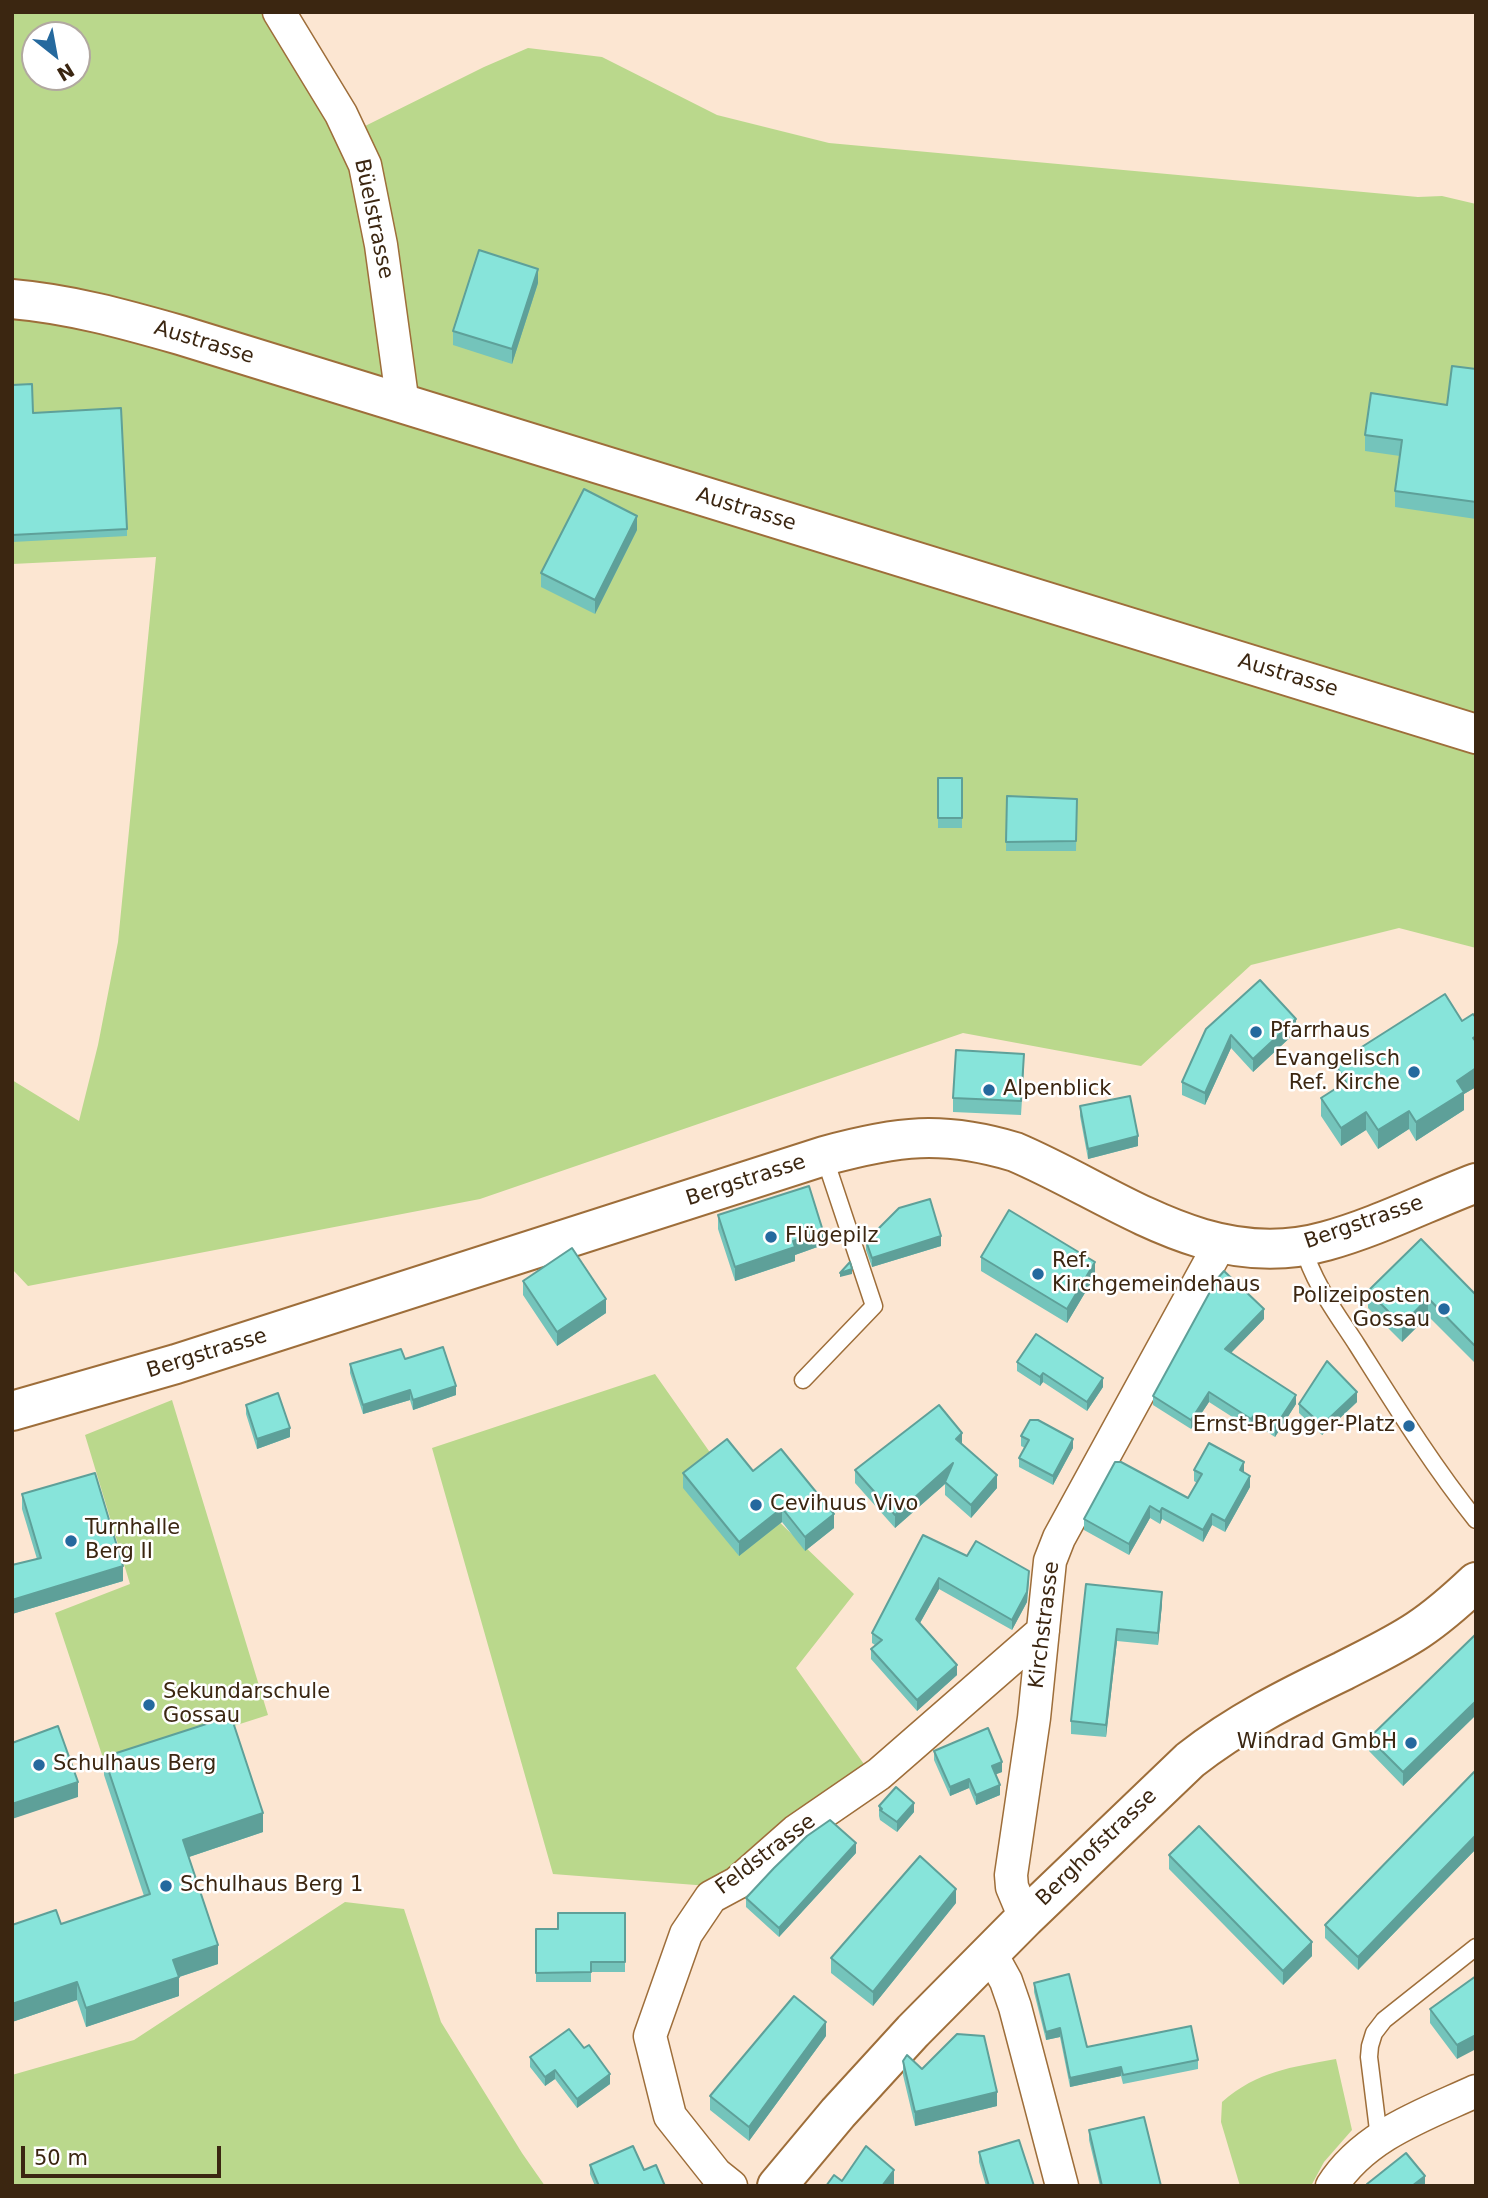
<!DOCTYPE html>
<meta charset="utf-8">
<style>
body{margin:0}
#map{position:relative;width:1488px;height:2198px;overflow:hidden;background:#fce6d2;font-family:"DejaVu Sans",sans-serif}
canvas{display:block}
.frame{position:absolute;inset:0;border:14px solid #3b2611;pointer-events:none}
.north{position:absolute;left:21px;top:21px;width:70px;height:70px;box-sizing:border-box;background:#fff;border:2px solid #b1a8a0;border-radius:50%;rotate:149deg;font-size:19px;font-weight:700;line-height:28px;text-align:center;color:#3b2611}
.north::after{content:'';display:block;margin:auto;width:24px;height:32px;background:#25699e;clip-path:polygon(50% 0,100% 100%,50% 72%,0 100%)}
.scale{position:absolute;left:21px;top:2146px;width:200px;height:32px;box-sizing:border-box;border:4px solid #3b2611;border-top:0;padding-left:9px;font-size:21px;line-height:24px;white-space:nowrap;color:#3b2611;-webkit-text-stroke:5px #fff;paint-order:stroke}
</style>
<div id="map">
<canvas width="1488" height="2198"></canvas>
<div class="frame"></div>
<div class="north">N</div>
<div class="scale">50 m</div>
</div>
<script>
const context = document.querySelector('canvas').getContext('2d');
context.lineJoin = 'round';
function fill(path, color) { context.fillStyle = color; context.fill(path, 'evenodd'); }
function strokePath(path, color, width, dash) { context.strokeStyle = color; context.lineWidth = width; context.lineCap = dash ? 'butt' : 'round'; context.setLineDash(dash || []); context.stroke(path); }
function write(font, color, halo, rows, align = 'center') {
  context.font = font + ' "DejaVu Sans",sans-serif'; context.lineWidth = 5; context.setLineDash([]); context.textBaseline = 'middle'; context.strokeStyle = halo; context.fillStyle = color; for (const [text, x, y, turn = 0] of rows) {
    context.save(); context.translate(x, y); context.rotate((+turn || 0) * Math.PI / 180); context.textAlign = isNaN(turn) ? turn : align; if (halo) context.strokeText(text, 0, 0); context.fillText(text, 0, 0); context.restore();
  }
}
const green = new Path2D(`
 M12,12H279L351,133L484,67L528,48L602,57L717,115L829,143L1418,197L1442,196L1476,204V948L1399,928L1251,965L1141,1066L963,1033L480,1199L28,1286L12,1269V1080L79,1121L98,1045L118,942L156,557L12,564ZM35,35H77V77H35Z
 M655,1374L716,1461L854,1594L796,1668L866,1767L709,1886L553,1874L432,1448Z
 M172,1400L268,1715L106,1767L55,1613L130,1584L85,1435Z
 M345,1902L404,1909L441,2022L522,2153L545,2186H12V2075L134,2040Z
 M1336,2059L1352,2130L1324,2162L1311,2186H1240L1221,2122L1222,2102C1259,2070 1290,2068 1336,2059Z`);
const service = new Path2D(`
 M1303,1246C1313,1283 1337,1314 1357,1345C1395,1405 1432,1465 1476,1520
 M803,1380L874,1306L824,1156
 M1379,2138L1369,2057L1370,2046L1374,2033L1384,2020L1476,1947`);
const minor = new Path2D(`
 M279,12L341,114L365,165L381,245L403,405
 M1025,1918L1012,1887L1011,1875L1034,1718L1050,1561L1059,1538L1220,1244
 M990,1952L1006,1981L1015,2007L1062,2186
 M731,2186L716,2174L670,2116L650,2036L686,1934L711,1897L737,1883L796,1831L879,1774L1043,1631
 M1332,2186C1364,2135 1424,2115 1476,2091`);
const tertiary = new Path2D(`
 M12,299C70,304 124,319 180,335L1476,734
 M12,1411L176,1364L824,1156C897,1136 942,1130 1015,1152C1116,1195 1209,1274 1326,1241C1377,1227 1426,1202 1476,1183
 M777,2186L838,2113L913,2031L1025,1918L1190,1760C1237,1723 1289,1697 1343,1671C1368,1658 1394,1646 1418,1630C1439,1616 1458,1599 1476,1582`);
const wall = new Path2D(`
 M538,283L512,364L453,345V331Z
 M1476,369V519L1395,507V491L1400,456L1365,451V435L1447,405Z
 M12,385L127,529V536L12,542Z
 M637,530L595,614L541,587V573Z
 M938,778H962V828H938Z
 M1007,796L1077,799L1076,851H1006Z
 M1476,1018V1087L1464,1094V1110L1416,1141L1409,1129L1378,1149L1366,1130L1341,1146L1321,1116V1098L1338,1087L1335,1083V1064L1462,1021Z
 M1206,1029L1296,1032L1253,1072L1231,1048L1205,1105L1182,1095V1082Z
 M1024,1068L1021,1115L953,1112V1098Z
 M1080,1106L1138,1146L1088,1159L1080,1116Z
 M718,1215L823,1245L795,1255V1261L735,1281L718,1229Z
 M866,1241L941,1246L872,1267L866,1250Z
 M981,1257L1095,1276L1067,1323L981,1271Z
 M523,1281L606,1313L557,1346L523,1295Z
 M1368,1291L1476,1295V1364L1428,1316L1402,1342L1368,1308Z
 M1264,1319L1231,1353L1296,1404L1275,1437L1255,1424L1251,1429L1209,1402L1191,1429L1153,1405V1396Z
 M405,1359L456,1395L413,1410L410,1400L363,1414L350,1373V1364Z
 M1017,1362L1103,1387L1087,1411L1043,1382L1040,1386L1017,1371Z
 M1357,1402L1322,1435L1299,1413V1404Z
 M246,1405L290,1437L257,1449L246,1414Z
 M1021,1436L1073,1448L1053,1485L1019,1467V1458L1025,1448L1021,1446Z
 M962,1445L997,1488L971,1518L945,1495V1484L895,1528L855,1483V1470Z
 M1194,1470L1244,1473L1250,1487L1225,1532L1212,1525L1203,1542L1162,1519L1160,1524L1150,1518L1129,1555L1084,1530V1519L1188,1498L1197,1483L1194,1481Z
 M753,1471L834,1528L805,1551L782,1522L739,1556L683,1488V1473Z
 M22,1494L123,1581L12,1614V1565L37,1559L22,1509Z
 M967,1556L1029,1582L1027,1602L1012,1630L939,1589L920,1623L957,1675L917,1711L871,1659V1649L875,1645L872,1643V1633Z
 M1086,1584L1162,1604L1158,1645L1117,1641L1106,1737L1071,1734V1721Z
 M1476,1634V1715L1403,1786L1369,1751V1738Z
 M934,1751L1002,1772L995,1774L1000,1795L976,1805L969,1788L950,1796L934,1760Z
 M104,1757L263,1832L189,1857L218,1964L179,1977V1996L86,2027L77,2000L12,2022V1925L61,1924L144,1896L104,1775Z
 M1476,1770V1849L1358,1970L1325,1938V1925Z
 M879,1806L914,1812L897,1832L880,1820L879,1816Z
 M856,1853L779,1937L746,1907V1898Z
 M1169,1855L1312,1956L1283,1985L1169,1869Z
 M956,1903L873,2006L831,1973V1958Z
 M625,1913V1972H591V1982H536V1929H558Z
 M1476,1976L1457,2059L1430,2023V2009Z
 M1034,1983L1087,2047L1198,2060V2069L1123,2084L1121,2076L1070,2087L1060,2037L1046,2040L1034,1992Z
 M826,2036L749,2141L710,2110V2096Z
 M530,2057L610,2084L577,2108L555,2079L545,2086L530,2067Z
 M903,2061L922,2069L997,2106L915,2126L903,2075Z
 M1089,2130L1161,2186H1100L1089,2140Z
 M979,2152L1034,2186H986L979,2162Z
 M590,2165L644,2170L665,2186H595L590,2174Z`);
const shadedWall = new Path2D(`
 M538,269V283L512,364V349Z
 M637,516V530L595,614V600Z
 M1296,1019V1032L1253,1072V1059Z
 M1231,1035V1048L1205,1105V1093Z
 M1476,1068V1087L1464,1094V1110L1416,1141V1122L1457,1081Z
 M1409,1111V1129L1378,1149V1130Z
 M1366,1112V1130L1341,1146V1128Z
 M1138,1136V1146L1088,1159V1149Z
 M823,1231V1245L795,1255V1261L735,1281V1267L793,1241Z
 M941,1236V1246L872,1267V1258Z
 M1095,1262V1276L1067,1323V1309Z
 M852,1269V1274L840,1277V1273Z
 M1428,1298V1316L1402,1342V1325Z
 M606,1299V1313L557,1346V1332Z
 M1264,1309V1319L1225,1359V1349Z
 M1043,1373V1382L1040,1386V1377Z
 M1103,1378V1387L1087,1411V1402Z
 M456,1386V1395L413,1410V1400Z
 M410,1390V1400L363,1414V1405Z
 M1209,1392V1402L1191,1429V1420Z
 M1357,1392V1402L1322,1435V1425Z
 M1296,1395V1404L1275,1437V1427Z
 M1255,1414V1424L1251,1429V1419Z
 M290,1428V1437L257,1449V1439Z
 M962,1433V1446L956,1439Z
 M1073,1439V1448L1053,1485V1476Z
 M1244,1462V1473L1240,1470Z
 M953,1463L945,1484L895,1528V1515Z
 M997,1475V1488L971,1518V1505Z
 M1250,1476V1487L1225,1532V1521Z
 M1150,1506V1518L1129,1555V1544Z
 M782,1508V1522L739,1556V1542Z
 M1162,1508V1519L1160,1524V1512Z
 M834,1514V1528L805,1551V1537Z
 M1212,1514V1525L1203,1542V1530Z
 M123,1566V1581L12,1614V1600Z
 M1029,1571L1027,1602L1012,1630V1620Z
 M939,1578V1589L916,1630V1619Z
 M1162,1592V1604L1158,1645V1633Z
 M1117,1629V1641L1106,1737V1725Z
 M957,1665V1675L917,1711V1700Z
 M1476,1701V1715L1403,1786V1772Z
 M1002,1762V1772L992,1776V1766Z
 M969,1779V1788L950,1796V1787Z
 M78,1782V1797L12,1819V1804Z
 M1000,1785V1795L976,1805V1795Z
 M914,1803V1812L897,1832V1822Z
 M263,1813V1832L183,1859V1840Z
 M1476,1835V1849L1358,1970V1957Z
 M856,1843V1853L779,1937V1928Z
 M956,1889V1903L873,2006V1992Z
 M1312,1942V1956L1283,1985V1971Z
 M218,1945V1964L173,1979V1960Z
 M179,1977V1996L86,2027V2008Z
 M77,1982V2000L12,2022V2004Z
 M826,2022V2036L749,2141V2127Z
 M1060,2028V2037L1046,2040V2032Z
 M1476,2035V2049L1457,2059V2045Z
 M1121,2067V2076L1070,2087V2078Z
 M555,2070V2079L545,2086V2077Z
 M610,2074V2084L577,2108V2099Z
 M997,2092V2106L915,2126V2112Z
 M894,2170V2184L892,2186H882Z
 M1425,2176V2185L1412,2186Z`);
const building = new Path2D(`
 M479,250L538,269L512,349L453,331Z
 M1452,366L1476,369V502L1395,491L1402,440L1365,435L1371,393L1447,405Z
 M32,384L33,413L121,408L127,529L12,535V385Z
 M584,489L637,516L595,600L541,573Z
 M938,778H962V818H938Z
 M1007,796L1077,799L1076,841L1006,842Z
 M1260,980L1296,1019L1253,1059L1231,1035L1205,1093L1182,1082L1206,1029Z
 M1445,994L1462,1021L1473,1014L1476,1018V1036L1473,1038L1476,1042V1068L1457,1081L1464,1092L1416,1122L1409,1111L1378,1130L1366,1112L1341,1128L1321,1098L1346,1082L1335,1064Z
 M956,1050L1024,1054L1021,1101L953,1098Z
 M1130,1096L1138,1136L1088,1149L1080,1106Z
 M809,1186L823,1231L793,1241L795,1247L735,1267L718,1215Z
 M930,1199L941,1236L872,1258L866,1241L899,1208Z
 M1009,1210L1095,1262L1067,1309L981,1257Z
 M1421,1239L1476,1295V1347L1428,1298L1402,1325L1368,1291Z
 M572,1248L606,1299L557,1332L523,1281Z
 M850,1262L852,1269L840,1273Z
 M1224,1271L1264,1309L1225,1349L1296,1395L1275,1427L1255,1414L1251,1419L1209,1392L1191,1420L1153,1396L1217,1279Z
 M1036,1334L1103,1378L1087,1402L1043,1373L1040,1377L1017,1362Z
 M443,1347L456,1386L413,1400L410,1390L363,1405L350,1364L401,1349L405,1359Z
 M1327,1361L1357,1392L1322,1425L1299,1404Z
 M278,1393L290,1428L257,1439L246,1405Z
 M939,1405L962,1433L956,1439L997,1475L971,1505L945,1482L953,1463L895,1515L855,1470Z
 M1030,1420H1038L1073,1439L1053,1476L1019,1458L1029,1440L1021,1436Z
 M727,1439L753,1471L781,1449L834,1514L805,1537L782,1508L739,1542L683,1473Z
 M1209,1443L1244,1462L1240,1470L1250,1476L1225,1521L1212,1514L1203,1530L1162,1508L1160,1512L1150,1506L1129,1544L1084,1519L1115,1462H1121L1188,1498L1202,1474L1194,1470Z
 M95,1473L123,1566L12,1600V1565L41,1558L22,1494Z
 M923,1535L967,1556L976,1541L1029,1571L1027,1592L1012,1620L939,1578L916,1619L957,1665L917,1700L871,1649L882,1640L872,1633Z
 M1086,1584L1162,1592L1158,1633L1117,1629L1106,1725L1071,1721Z
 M1476,1634V1701L1403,1772L1369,1738Z
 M231,1716L263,1813L183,1840L218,1945L173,1960L179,1977L86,2008L77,1982L12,2004V1925L56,1910L61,1924L150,1894L104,1757Z
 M58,1726L78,1782L12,1804V1743Z
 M988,1728L1002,1762L992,1766L1000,1785L976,1795L969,1779L950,1787L934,1751Z
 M1476,1770V1835L1358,1957L1325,1925Z
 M896,1787L914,1803L897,1822L880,1810L882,1809L879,1806Z
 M830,1820L856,1843L779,1928L746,1898L774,1868L807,1836Z
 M1199,1826L1312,1942L1283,1971L1169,1855Z
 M920,1856L956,1889L873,1992L831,1958Z
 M558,1913H625V1962H591V1972L536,1973V1929H558Z
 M1069,1974L1087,2047L1191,2026L1198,2060L1123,2075L1121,2067L1070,2078L1060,2028L1046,2032L1034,1983Z
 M1476,1976V2035L1457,2045L1430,2009Z
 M794,1996L826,2022L749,2127L710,2096Z
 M569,2029L584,2048L589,2045L610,2074L577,2099L555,2070L545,2077L530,2057Z
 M957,2034L984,2036L997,2092L915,2112L903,2061L907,2055L922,2069Z
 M1144,2117L1161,2186H1102L1089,2130Z
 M1019,2140L1034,2186H1004V2185L989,2186L979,2152Z
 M633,2146L644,2170L656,2165L665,2186H599L590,2165Z
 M866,2146L894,2170L882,2186H826L834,2175L842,2181Z
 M1406,2153L1425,2176L1412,2186H1368L1367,2184Z`);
const markers = [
 [1256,1032,7,"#25699e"],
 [1414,1072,7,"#25699e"],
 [989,1090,7,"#25699e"],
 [771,1237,7,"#25699e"],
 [1038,1274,7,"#25699e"],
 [1444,1309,7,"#25699e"],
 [1409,1426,7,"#25699e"],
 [756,1505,7,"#25699e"],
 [71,1541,7,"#25699e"],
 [149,1705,7,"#25699e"],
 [1411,1743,7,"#25699e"],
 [39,1765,7,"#25699e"],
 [166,1886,7,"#25699e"]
];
const streetNames = [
 ["Büelstrasse",373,219,78],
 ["Austrasse",204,343,17],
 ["Austrasse",746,510,17],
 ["Austrasse",1288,676,17],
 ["Bergstrasse",746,1181,-18],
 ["Bergstrasse",1364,1223,-19],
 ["Bergstrasse",207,1354,-17],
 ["Kirchstrasse",1045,1625,-83],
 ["Berghofstrasse",1097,1848,-44],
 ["Feldstrasse",766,1855,-37]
];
const poiNames = [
 ["Pfarrhaus",1270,1032],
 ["Evangelisch",1400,1060,"right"],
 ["Ref. Kirche",1400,1084,"right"],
 ["Alpenblick",1003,1090],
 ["Flügepilz",785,1237],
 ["Ref.",1052,1262],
 ["Kirchgemeindehaus",1052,1286],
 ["Polizeiposten",1430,1297,"right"],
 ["Gossau",1430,1321,"right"],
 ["Ernst-Brugger-Platz",1395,1426,"right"],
 ["Cevihuus Vivo",770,1505],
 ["Turnhalle",85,1529],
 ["Berg II",85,1553],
 ["Sekundarschule",163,1693],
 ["Gossau",163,1717],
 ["Windrad GmbH",1397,1743,"right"],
 ["Schulhaus Berg",53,1765],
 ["Schulhaus Berg 1",180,1886]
];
fill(green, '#bad88c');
strokePath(service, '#9e6e3a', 19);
strokePath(minor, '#9e6e3a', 35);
strokePath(tertiary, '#9e6e3a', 42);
strokePath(service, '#fff', 16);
strokePath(minor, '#fff', 32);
strokePath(tertiary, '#fff', 38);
fill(wall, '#74c4bb');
fill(shadedWall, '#5ea099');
fill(building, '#87e4da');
strokePath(building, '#5ea099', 2);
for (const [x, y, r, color] of markers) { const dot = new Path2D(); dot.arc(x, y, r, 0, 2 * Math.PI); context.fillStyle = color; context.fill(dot); strokePath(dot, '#fff', 2.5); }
write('21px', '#3b2611', '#fff', streetNames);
write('21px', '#3b2611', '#fff', poiNames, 'left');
</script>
